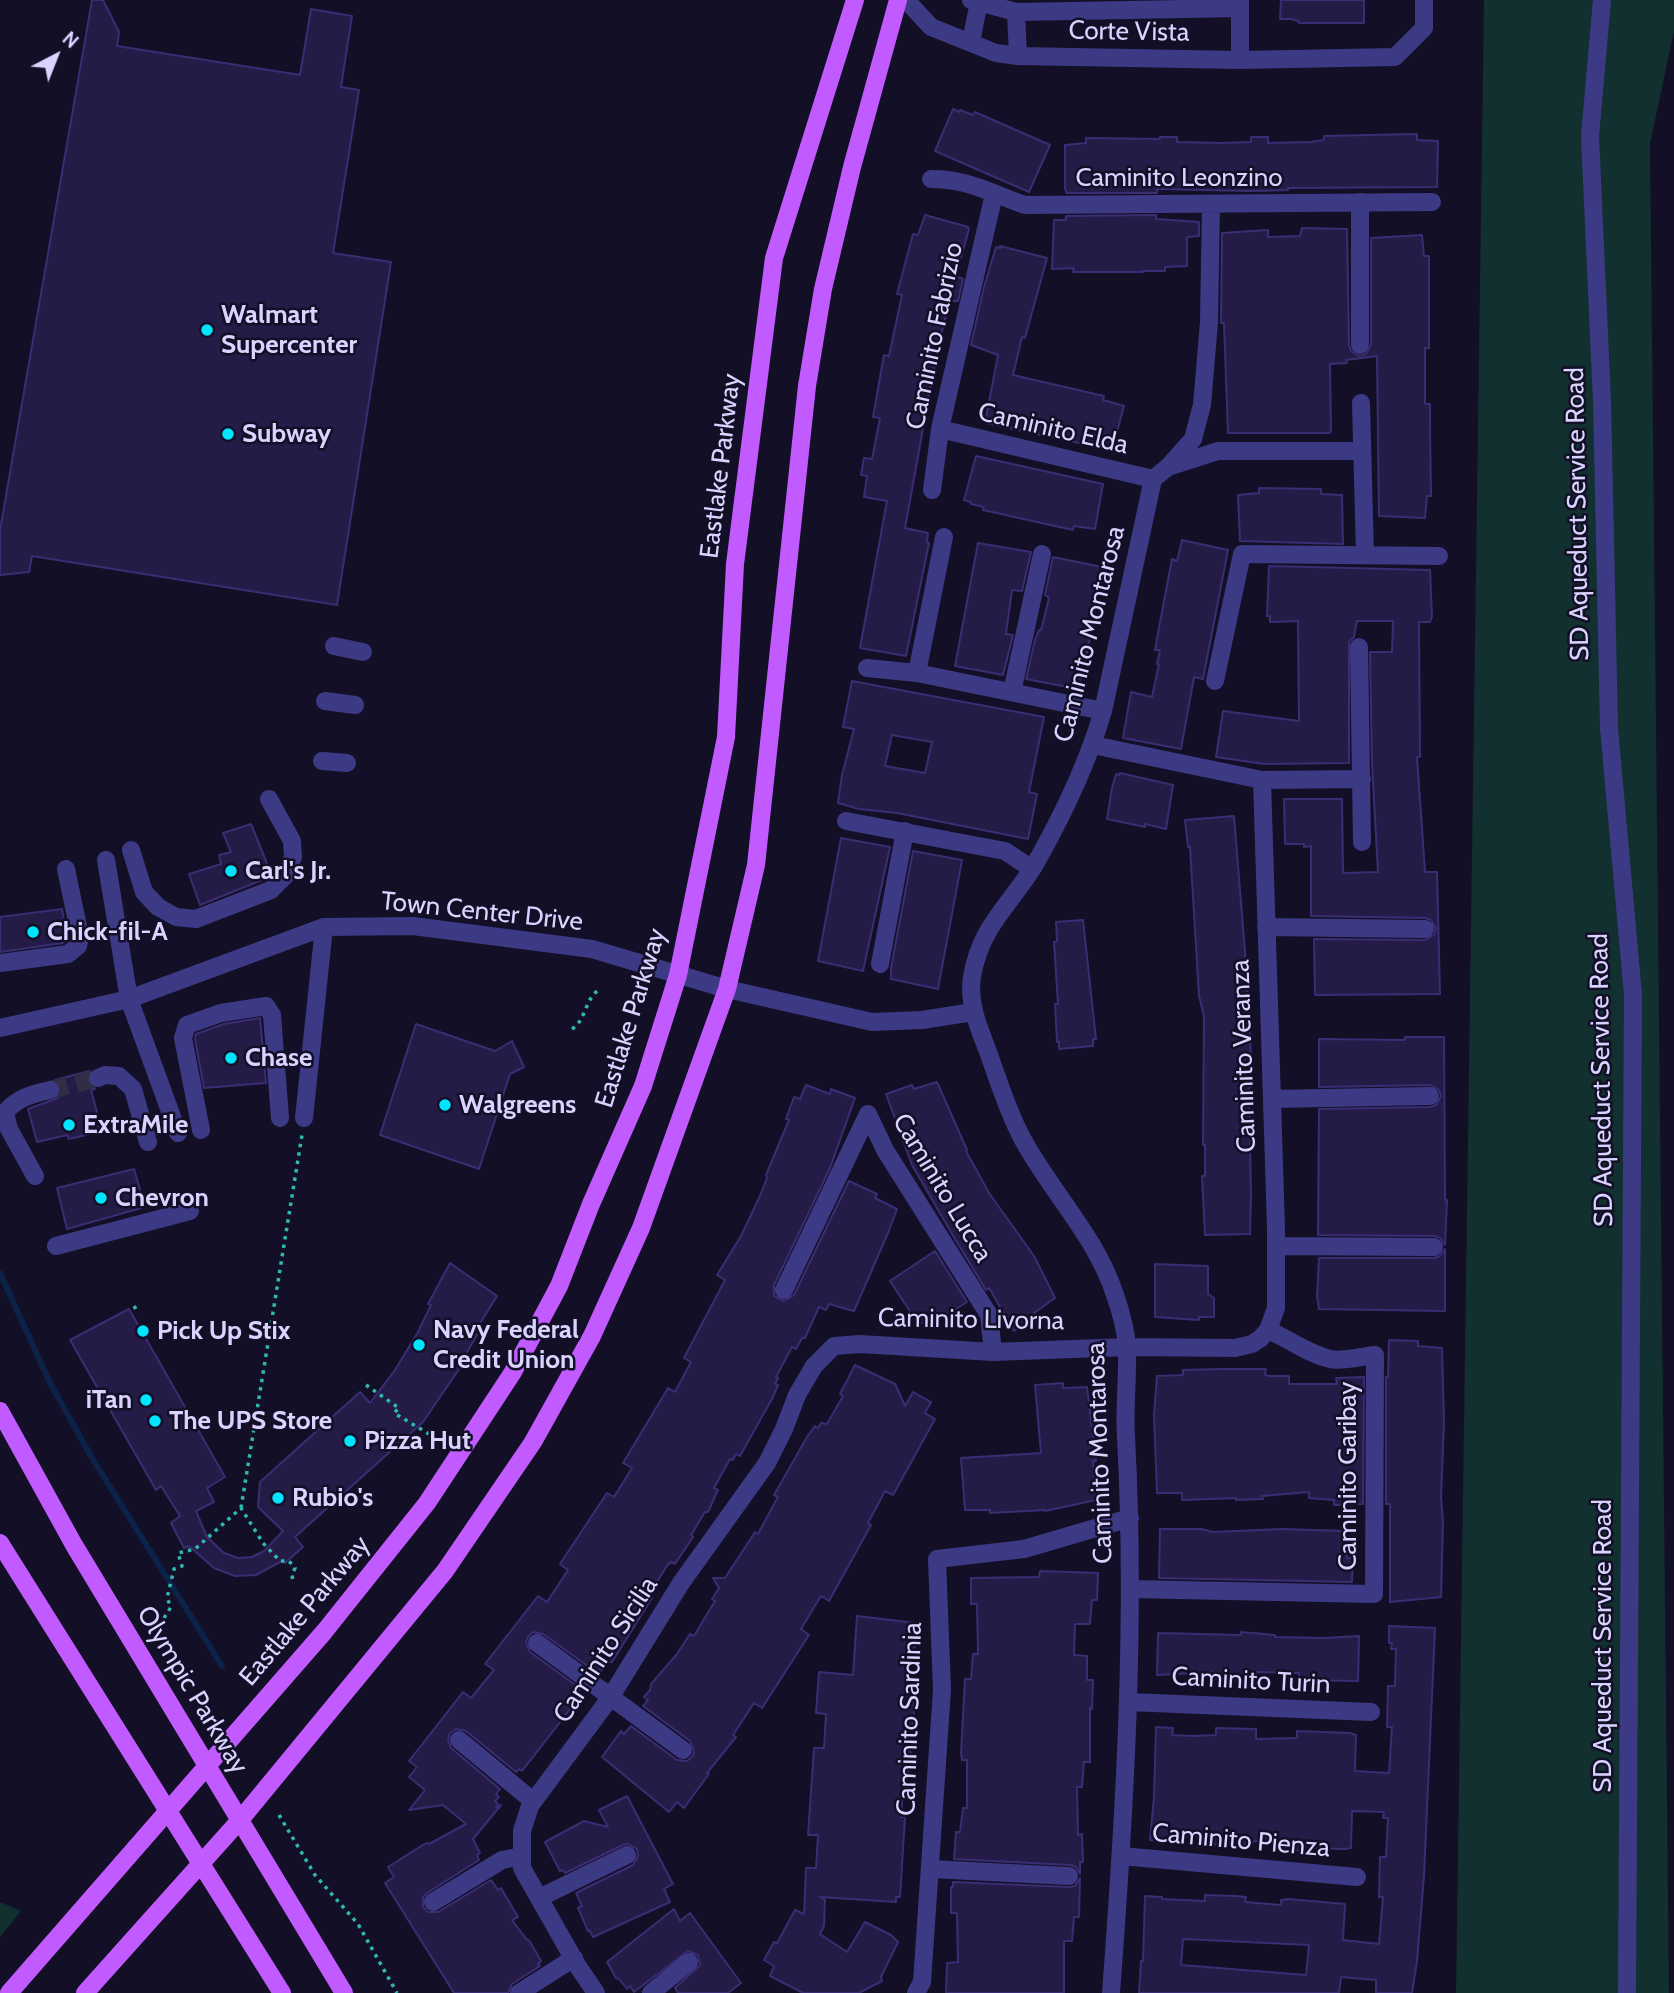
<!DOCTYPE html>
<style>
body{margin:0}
#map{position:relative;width:1674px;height:1993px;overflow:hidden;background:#130f26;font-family:Cabin,sans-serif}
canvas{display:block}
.north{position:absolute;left:21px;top:21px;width:70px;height:70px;-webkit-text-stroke:5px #130f26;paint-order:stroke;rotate:42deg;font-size:19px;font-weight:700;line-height:28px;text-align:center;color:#d9d4ff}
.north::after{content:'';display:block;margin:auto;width:24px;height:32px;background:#d9d4ff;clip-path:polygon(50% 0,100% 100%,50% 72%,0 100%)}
</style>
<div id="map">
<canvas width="1674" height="1993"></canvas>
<div class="north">N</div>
</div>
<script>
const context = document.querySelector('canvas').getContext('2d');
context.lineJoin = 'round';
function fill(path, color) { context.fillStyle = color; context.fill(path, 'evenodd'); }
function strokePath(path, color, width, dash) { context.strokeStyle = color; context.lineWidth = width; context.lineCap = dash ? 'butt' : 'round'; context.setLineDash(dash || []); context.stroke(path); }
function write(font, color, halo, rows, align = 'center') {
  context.font = font + ' Cabin,sans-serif'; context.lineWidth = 5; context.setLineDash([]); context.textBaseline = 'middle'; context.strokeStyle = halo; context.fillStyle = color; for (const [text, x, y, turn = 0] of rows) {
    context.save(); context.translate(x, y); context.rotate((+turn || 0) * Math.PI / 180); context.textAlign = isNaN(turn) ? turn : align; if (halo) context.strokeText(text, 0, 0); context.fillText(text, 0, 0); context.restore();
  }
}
const green = new Path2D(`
 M1484,0H1674V31L1650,144L1669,1993H1456Z
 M0,1902L21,1911L0,1937Z`);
const stream = new Path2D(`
 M0,1273L50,1383L92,1458L222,1666`);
const building = new Path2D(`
 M92,0H103L119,32L117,46L300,75L311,9L352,16L341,87L359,90L333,253L391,262L337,605L32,556L29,572L0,575V530Z
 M1281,0H1364V23H1299L1298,21L1291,19H1280Z
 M953,109L959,112L960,110L973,115L975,112L1050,145L1029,192L935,151Z
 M1417,134V140L1438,141L1437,187L1288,188V190L1252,191L1157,189V193H1067L1065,189V145L1086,143V138L1160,139V137H1177V142L1222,143L1251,142V137H1268V143L1310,142L1324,140V136Z
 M925,215L968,227L969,229L956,276L963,279L958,301H950L938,346L905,528L928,533L927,542L929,543L906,656L860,648L887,501L864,497L867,476L861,475L864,458L872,459L880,418L873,417L884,355L889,356L902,295L897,294L913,234L918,235Z
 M1156,215V219L1199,222V236L1187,237V266L1165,267V271H1143V272H1073L1074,268L1052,269L1054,220H1066V216Z
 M1302,228L1347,229L1349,345L1351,351L1359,356L1366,354L1371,345V238L1422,235L1424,256H1429V348H1425V404H1430V428L1431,496H1427L1425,518L1379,516L1377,356L1346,360L1347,363L1330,364L1331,431L1329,433H1228L1224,323H1221L1222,233L1268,230V237L1300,236Z
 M1000,246L1047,258L1025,338L1022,337L1013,375L1104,396L1103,400L1124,406L1112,450L985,423L998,355L971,345L984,287L996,247L1000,248Z
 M976,456L1103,484L1095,529L1074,526L1073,530L983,510L984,507L971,504V502L964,500Z
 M1259,488L1321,489V494L1342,495L1343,544L1240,541L1238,495L1259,493Z
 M1182,540L1228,550L1203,679L1194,677L1181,749L1123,738L1131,692L1152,697L1159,664H1157L1160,650H1155L1158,633L1172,559L1177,561Z
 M978,543L1031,552L1022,591L1012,590L1006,634L1013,635L1003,675L955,666Z
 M1053,557L1102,567L1088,649L1078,689L1026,679L1035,640L1039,630H1041L1049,598L1045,595Z
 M1269,566L1430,570L1432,616L1430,622H1419L1420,757H1417L1425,872H1437L1440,994L1315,995L1314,939L1425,940L1434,935L1436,928L1431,920L1425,918L1311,916V846L1304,847V844H1285L1284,799H1342L1343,873L1378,872L1372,763L1370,652H1392L1393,621H1357L1354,637L1349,642V763L1264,764L1216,757L1223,711L1299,721L1298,621L1270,622V616H1267Z
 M852,681L1044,717L1029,792L1037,794L1028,839L897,813L859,809L838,803L842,775L854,729L843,727ZM892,735L932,742L925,773L885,766Z
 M1120,773L1173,785L1166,829L1145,824V827L1107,819L1112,788L1116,774L1119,775Z
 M1234,816L1246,964L1251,1057V1087H1249L1251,1196L1250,1234L1205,1235L1202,1176H1205V1145H1203L1204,1016L1199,996L1190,847H1188L1185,820Z
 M251,824L268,866L263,868L267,878L200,905L189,874L221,864L219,855L231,852L223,833Z
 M841,838L890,847L863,971L818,961Z
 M913,851L962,860L938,989L891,979V968Z
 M62,909L67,940L63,943L0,952V917Z
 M1083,920L1096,1039H1093V1046L1059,1049V1042H1057L1055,1004H1058L1054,942L1057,941L1056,922Z
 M260,1018L266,1083L204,1088L195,1039L196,1034L224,1024Z
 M416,1024L495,1051L512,1041L524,1067L510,1074L479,1169L380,1135Z
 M1405,1037H1444L1445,1200H1447L1445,1245L1440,1238L1434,1236L1318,1235L1319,1109L1430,1107L1436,1105L1441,1096L1439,1090L1430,1085L1319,1087V1039L1405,1040Z
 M89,1071L87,1082L95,1089L91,1090L101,1127L90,1129V1134L69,1139L67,1135L37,1142L28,1109L58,1098L61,1088L55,1080Z
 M937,1082L967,1150L966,1151L989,1193L1034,1256L1055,1298L1034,1313L1037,1317L1014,1331L989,1288L986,1290L955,1239L912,1165L886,1094L912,1085L914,1089Z
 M806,1085L830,1094L831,1089L855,1098L830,1168L774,1285V1296L784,1301L794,1295L849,1181L877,1194L875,1198L897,1209L888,1233L854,1311L829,1304L826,1310L819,1307L805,1338H802L796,1349L792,1347L776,1377L778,1378L775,1384L778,1385L773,1397L740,1456L736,1454L733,1460L730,1459L714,1488L718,1490L708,1512H705L691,1535L693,1537L675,1564L671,1562L667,1566L648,1596L652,1598L612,1662H609L601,1671L598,1669L596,1672L543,1634L533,1632L528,1637L526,1642L530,1652L581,1689L572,1700L575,1703L522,1771L519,1769L516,1772L466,1731L456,1729L450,1733L448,1739L451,1748L500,1789L496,1794L499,1797L495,1801L498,1804L496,1807L501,1805L473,1839L480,1853L477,1855L479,1860L427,1893L423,1897V1907L428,1912H438L491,1880L498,1890L501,1888L518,1917L512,1920L527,1940H529L541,1961L538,1964L540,1966L512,1984L508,1993H454L385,1883L394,1877L388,1867L426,1843L429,1844L466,1824L443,1805L409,1810L425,1790L409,1777L417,1767L409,1761L463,1692L471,1698L494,1670L485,1664L538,1596L547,1602L568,1570L560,1564L607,1493L614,1497L632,1468L623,1463L668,1388L675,1392L691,1362L684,1358L725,1280L717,1275L741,1236L760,1196L767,1178L766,1175L789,1120L786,1119L794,1097L800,1099Z
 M134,1169L145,1207L67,1229L57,1188Z
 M1445,1249V1311L1319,1309L1317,1296L1319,1258H1434L1440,1256Z
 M935,1251L967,1302L943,1317L939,1312L919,1325L890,1281Z
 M450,1263L497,1296L474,1333L477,1335L466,1354L468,1356L423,1422L295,1537L303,1547L285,1563L282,1561L256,1575L235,1576L214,1568L189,1546L184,1548L171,1523L180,1516L161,1486L156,1490L70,1340L129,1309L225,1477L207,1488L214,1502L196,1511L207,1537L224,1553L238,1558L252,1557L264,1551L283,1531L258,1507L260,1482L360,1392L370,1403L395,1370L418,1332L431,1305L428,1304Z
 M1155,1264L1208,1266V1294L1214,1298V1317H1199V1320L1155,1317Z
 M1389,1340L1418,1341V1346L1442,1348L1444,1422L1441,1497L1443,1523L1441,1597L1390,1602V1504H1386V1377H1388Z
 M855,1365L895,1384L905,1406L913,1392L931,1402L925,1413L935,1419L893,1495L885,1491L868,1523L871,1525L829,1601L821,1596L813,1609L801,1629L809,1635L762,1708L754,1703L733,1735L736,1737L707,1773L709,1774L684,1808L677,1802L669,1812L602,1757L621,1731L624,1734L631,1726L677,1760L687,1761L693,1756L694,1751L690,1741L643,1706L648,1700L644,1697L650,1690L651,1684L677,1654L690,1634L694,1636L715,1601L712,1599L719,1588L713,1578H725L755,1532L758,1534L778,1497L774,1495L807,1437L815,1426L818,1428L821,1423L827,1424L843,1396L840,1394Z
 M1224,1369H1266L1265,1375L1269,1376H1289V1384H1337L1336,1378L1364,1377L1363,1504L1334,1505V1500L1309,1498V1492L1262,1496L1263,1499L1236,1500V1498L1182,1500V1493H1157L1154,1415L1157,1376L1183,1375V1370Z
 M1063,1383V1388L1087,1387L1096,1461H1093L1096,1500L1045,1511V1510L990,1513V1510H965L961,1458L1041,1453L1035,1385Z
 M1160,1529H1201L1213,1532L1282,1529L1346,1531L1347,1558H1353L1352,1582L1159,1578Z
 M1040,1571L1098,1573L1097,1600H1092L1090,1624H1075L1074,1655L1087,1656V1680H1093L1092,1709L1090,1708V1762H1084L1082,1787H1077L1078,1835L1082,1834L1083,1862H1080V1874L1076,1867L1070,1865L954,1859L956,1832H960L963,1808H967V1760H962L961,1753L965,1679H971L973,1654H978L977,1604H971V1578L1039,1577Z
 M857,1616L916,1623L914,1656L910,1655L908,1690L909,1696H913L914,1713L909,1751L912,1754L911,1762L909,1764L908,1776H904L901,1817H905L900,1897H896V1902L820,1897L825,1900L824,1926L820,1934L847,1952L865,1922L891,1935L898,1942L881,1977L882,1981L859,1993H803L770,1976L774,1966L764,1960L774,1942L777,1943L795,1910L804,1914L806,1868H816L818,1835H808L814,1748H824L826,1714L816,1713L819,1672L853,1675Z
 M1389,1626L1435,1628L1424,1876L1417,1961L1412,1993H1376V1980L1341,1977L1339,1993H1139L1141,1961H1143L1145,1896L1162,1897V1899L1205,1901V1895L1236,1896L1246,1897L1245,1902L1281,1905V1900L1288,1899L1345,1904L1343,1940L1379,1944L1383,1897H1379L1380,1857H1386L1388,1818H1383L1384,1812L1352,1811L1351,1848L1345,1849L1309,1848V1851L1292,1850V1843L1257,1841L1250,1842V1845L1210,1844L1211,1836L1168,1835L1167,1841L1150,1840L1154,1797L1156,1727L1173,1728L1172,1735L1194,1736L1216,1735V1728L1256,1729V1739L1297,1738V1731L1350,1733L1356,1735L1355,1771L1389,1773L1392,1727H1387L1388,1686H1395L1396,1649H1391L1392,1643H1389ZM1183,1939L1309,1945L1306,1975L1181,1965Z
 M1241,1632L1275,1635V1637L1324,1638L1359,1636L1358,1681L1299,1680V1673L1256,1672V1680L1216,1679V1672L1157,1675L1158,1633L1241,1635Z
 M627,1796L673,1884L664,1889L670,1902L593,1937L589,1930L588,1931L578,1908L582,1906L576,1893L633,1865L638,1856L637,1849L628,1844L623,1845L565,1873L563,1870L560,1871L545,1842L584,1821L608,1827L599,1810Z
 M1080,1878L1079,1917H1074L1072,1941H1064V1993H946L947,1963L958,1962L957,1913H951V1887H953V1882L1068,1887L1075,1886Z
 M674,1909L680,1921L690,1913L741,1983L728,1993H678L675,1988L700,1965L698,1955L688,1951L634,1992L630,1986L627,1989L619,1979L616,1978L607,1962Z`);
const minorTunnel = new Path2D(`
 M50,1090L98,1078`);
const path = new Path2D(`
 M572,1029C587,1019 584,999 600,989
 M134,1306L137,1311
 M366,1385L399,1408L394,1413L429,1434
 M241,1508L302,1135
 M164,1618L171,1607L167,1598L174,1569L182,1566L178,1553L195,1549L241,1508L263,1543L280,1561H289L295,1568L292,1575L293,1582
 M279,1815L315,1875L358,1924L397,1993`);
const minor = new Path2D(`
 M906,0L931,27L996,53L1018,56L1240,60L1395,57L1424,28V0
 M971,0L1016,12L1240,8
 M1602,0L1590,136L1602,401L1609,728L1633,995L1627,1993
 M1016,12L1018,56
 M971,42L979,2
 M1240,60V0
 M931,179C969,179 990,193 1025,205L1432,202
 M1360,202V345
 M1361,403L1365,555
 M940,429L1153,479
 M1168,467L1218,451H1362
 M932,490L940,429L994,194
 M334,646L363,652
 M1359,647L1362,842
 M867,668L917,673L1103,711
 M917,673L944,537
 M1215,681L1242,554L1439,556
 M1012,692L1042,554
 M325,701L355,705
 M1093,745L1262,780L1362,779
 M322,761L347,763
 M846,821L1005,851L1032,869
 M131,850L144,892L158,907L176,917L196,919L271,890L285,876L293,857L292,841L269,799
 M106,860L129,999L178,1133
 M1266,927L1425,929
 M0,963L68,954L78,946L80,936L66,869
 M880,964L905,831
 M0,1028L129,999L324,927L413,926L592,949L727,989L872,1022L922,1020L973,1012
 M98,1078L105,1075L119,1076L133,1089L148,1142
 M1272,1099L1430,1096
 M304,1118L324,927
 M201,1130L183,1038L187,1025L221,1013L266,1006L272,1015L280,1118
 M35,1176L9,1129L5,1113C16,1098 32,1094 50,1090
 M56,1246L190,1211
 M1276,1246L1434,1247
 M784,1290L868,1114L885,1150L989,1315L993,1352
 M1130,1589L1374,1594L1375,1355C1362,1356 1343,1362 1330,1359C1308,1354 1289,1339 1268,1330
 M537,1643L683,1750
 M1129,1702L1371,1712
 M459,1740L533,1801
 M1121,1856L1357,1877
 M930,1869L1069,1876
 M539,1898L627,1855
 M433,1902L502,1860L522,1856
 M519,1993L574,1958
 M596,1993L577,1965L522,1868V1831L530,1806L610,1698L681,1583L767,1463L784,1429L797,1395L814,1366L834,1346L860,1344L993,1352L1127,1347L1235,1348L1252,1344L1261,1338L1268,1330L1276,1308V1228L1262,780
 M651,1993L689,1962
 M916,1993L922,1982L942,1690L937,1559L1024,1549L1130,1518
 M1111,1993C1125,1808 1136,1622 1126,1437C1124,1407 1128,1378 1127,1348C1126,1331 1121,1312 1115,1295C1096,1236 1051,1192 1022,1138C1007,1110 998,1079 987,1049C978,1026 968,1002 972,977C980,927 1009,906 1034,866C1062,817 1087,765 1103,711L1153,479L1168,467L1193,439L1202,405L1209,322L1211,205`);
const major = new Path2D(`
 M0,1411L74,1545L344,1993
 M0,1543L282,1993
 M9,1993L324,1632L427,1503L513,1372L559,1286L591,1204L643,1086L678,975L726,737L735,564L774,258L855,0
 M85,1993L240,1820L445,1571L533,1442L592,1336L641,1228L727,989L756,865L807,386L823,289L852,167L898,0`);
const markers = [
 [207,330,7,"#00e5ff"],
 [228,434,7,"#00e5ff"],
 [231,871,7,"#00e5ff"],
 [33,932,7,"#00e5ff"],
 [231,1058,7,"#00e5ff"],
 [445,1105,7,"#00e5ff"],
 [69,1125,7,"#00e5ff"],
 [101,1198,7,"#00e5ff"],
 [143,1331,7,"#00e5ff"],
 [419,1345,7,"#00e5ff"],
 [146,1400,7,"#00e5ff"],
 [155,1421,7,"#00e5ff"],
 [350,1441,7,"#00e5ff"],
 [278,1498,7,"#00e5ff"]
];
const streetNames = [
 ["Corte Vista",1129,32,1],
 ["Caminito Leonzino",1179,178],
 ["Caminito Fabrizio",935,336,-78],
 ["Caminito Elda",1053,429,13],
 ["Eastlake Parkway",721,466,-83],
 ["SD Aqueduct Service Road",1578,514,-91],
 ["Caminito Montarosa",1090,634,-76],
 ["Town Center Drive",482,912,6],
 ["Eastlake Parkway",631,1018,-73],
 ["Caminito Veranza",1244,1056,-92],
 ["SD Aqueduct Service Road",1602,1080,-91],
 ["Caminito Lucca",942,1188,59],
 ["Caminito Livorna",971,1320,1],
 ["Caminito Montarosa",1100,1453,-92],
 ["Caminito Garibay",1348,1476,-90],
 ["Eastlake Parkway",305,1611,-50],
 ["SD Aqueduct Service Road",1603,1646,-90],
 ["Caminito Sicilia",606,1650,-57],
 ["Caminito Turin",1251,1681,3],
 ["Olympic Parkway",192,1690,59],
 ["Caminito Sardinia",910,1719,-88],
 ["Caminito Pienza",1241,1841,5]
];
const poiNames = [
 ["Walmart",221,315],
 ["Supercenter",221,345],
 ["Subway",242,434],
 ["Carl's Jr.",245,871],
 ["Chick-fil-A",47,932],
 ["Chase",245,1058],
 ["Walgreens",459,1105],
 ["ExtraMile",83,1125],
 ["Chevron",115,1198],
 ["Navy Federal",433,1330],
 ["Credit Union",433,1360],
 ["Pick Up Stix",157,1331],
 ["iTan",132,1400,"right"],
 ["The UPS Store",169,1421],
 ["Pizza Hut",364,1441],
 ["Rubio's",292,1498]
];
fill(green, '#12302f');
strokePath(stream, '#0c2248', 6);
fill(building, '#241b47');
strokePath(building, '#3b2d73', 2);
strokePath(minorTunnel, '#312d47', 18, [18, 9]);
strokePath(path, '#2fb8b0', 3.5, [3.5, 5]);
strokePath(minor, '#3d3a85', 18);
strokePath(major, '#c25bff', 18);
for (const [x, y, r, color] of markers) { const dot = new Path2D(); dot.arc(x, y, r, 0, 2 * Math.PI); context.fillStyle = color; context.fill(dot); strokePath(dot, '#130f26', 2.5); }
write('26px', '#d9d4ff', '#130f26', streetNames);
write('bold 26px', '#d9d4ff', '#130f26', poiNames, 'left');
</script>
